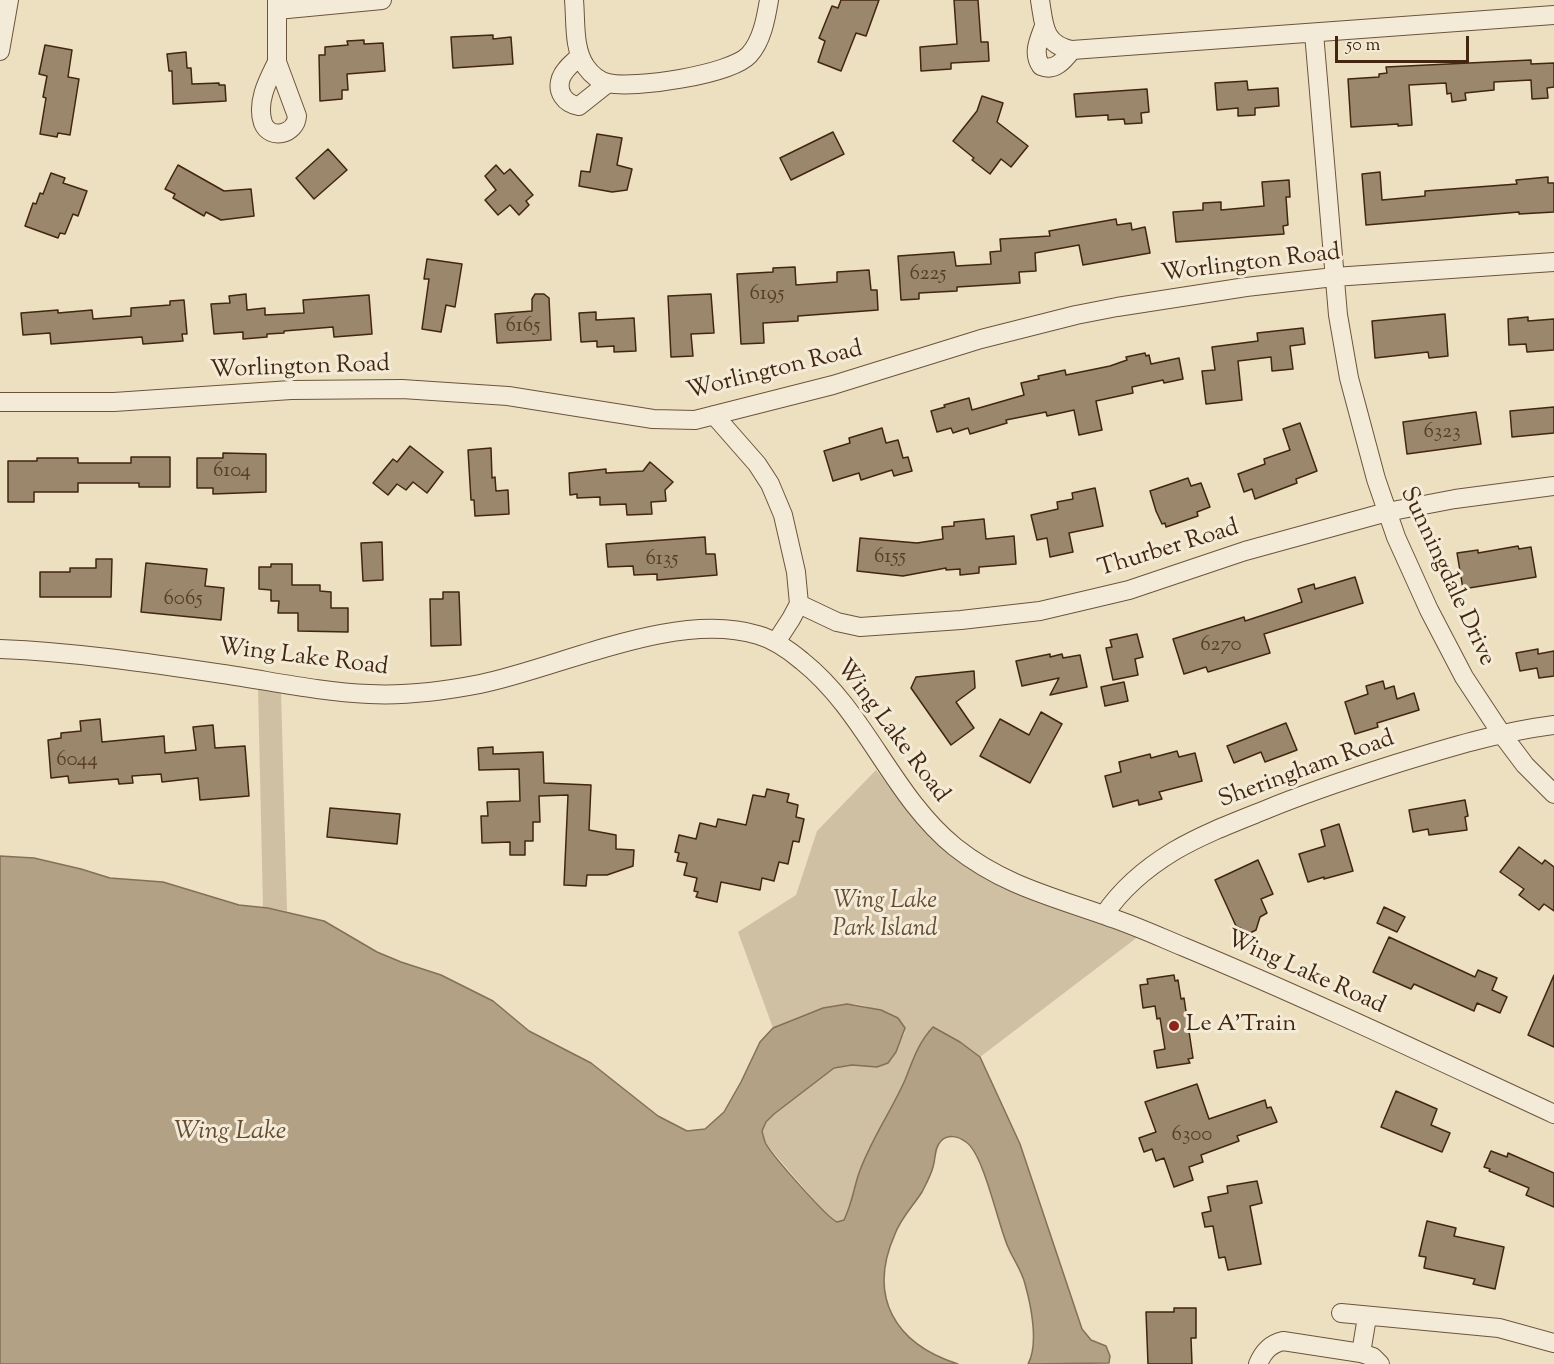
<!DOCTYPE html>
<style>
body{margin:0}
#map{position:relative;width:1554px;height:1364px;overflow:hidden;background:#ece0c1;font-family:"Sorts Mill Goudy",serif}
canvas{display:block}
.scale{position:absolute;left:1335px;top:36px;width:134px;height:27px;box-sizing:border-box;border:3px solid #42260f;border-top:0;padding-left:8px;font-size:18px;line-height:21px;white-space:nowrap;color:#42260f;-webkit-text-stroke:4px #f3ebd7;paint-order:stroke}
</style>
<div id="map">
<canvas width="1554" height="1364"></canvas>
<div class="scale">50 m</div>
</div>
<script>
const context = document.querySelector('canvas').getContext('2d');
context.lineJoin = 'round';
function fill(path, color) { context.fillStyle = color; context.fill(path, 'evenodd'); }
function strokePath(path, color, width, dash) { context.strokeStyle = color; context.lineWidth = width; context.lineCap = dash ? 'butt' : 'round'; context.setLineDash(dash || []); context.stroke(path); }
function write(font, color, halo, rows, align = 'center') {
  context.font = font + ' "Sorts Mill Goudy",serif'; context.lineWidth = 6; context.setLineDash([]); context.textBaseline = 'middle'; context.strokeStyle = halo; context.fillStyle = color; for (const [text, x, y, turn = 0] of rows) {
    context.save(); context.translate(x, y); context.rotate((+turn || 0) * Math.PI / 180); context.textAlign = isNaN(turn) ? turn : align; if (halo) context.strokeText(text, 0, 0); context.fillText(text, 0, 0); context.restore();
  }
}
const green = new Path2D(`
 M258,688L281,691L287,911L263,907Z
 M876,770L930,838L969,863L1139,936L980,1057L960,1042L933,1027C918,1043 913,1060 905,1080C891,1112 869,1142 858,1176C853,1193 852,1203 844,1220L837,1222L832,1220L820,1207L767,1145L762,1131L764,1126L774,1114L834,1068L852,1065L877,1067L892,1059L905,1032C894,1025 883,1013 871,1008C841,995 800,1017 773,1028L738,932L796,895L817,831Z`);
const water = new Path2D(`
 M0,856L34,858L81,869L110,878L163,882L239,905L268,908L324,921L377,952L401,962L441,975L493,1001L529,1031L591,1063L658,1116L687,1131L705,1129L724,1112L741,1082L760,1042L773,1028L823,1008L847,1004L881,1010L898,1018L905,1028L896,1052L888,1063L877,1067L852,1065L834,1068L774,1114L766,1122L762,1131C763,1135 764,1140 766,1144C772,1155 827,1218 837,1222L844,1220C852,1203 853,1192 858,1176C869,1142 891,1112 905,1080C913,1060 918,1043 933,1027L960,1042L980,1057L1020,1144L1082,1329L1091,1340L1106,1346L1110,1356L1109,1363L1028,1364C1039,1344 1031,1305 1025,1284C1022,1271 1013,1259 1008,1247C998,1225 984,1154 966,1142C958,1136 948,1134 941,1141C934,1148 936,1158 933,1167C931,1175 926,1184 922,1192C913,1206 901,1218 895,1234C867,1297 895,1344 958,1364H0Z`);
const building = new Path2D(`
 M841,0H879L866,36L856,33L841,71L818,62L825,41L819,38L832,6L838,8Z
 M954,0H978L981,42H988L989,61L951,63V69L921,71L920,47L957,44Z
 M493,35V39L511,37L513,64L453,68L451,37Z
 M364,40V44L383,43L385,71L347,74L348,90H342V99L320,101L319,55H325V47L348,45L347,41Z
 M45,45L72,50L68,77L79,79L70,135L58,133L57,137L40,134L46,98L43,97L47,76L39,74Z
 M186,52L187,68H191L192,84L219,83V85H225L226,101L173,104L172,71H169L167,54Z
 M1531,60V64L1554,63V87L1547,88L1548,98L1532,99L1531,80L1494,82V90L1465,93L1466,100L1452,102L1451,93L1447,94L1446,83L1409,85L1412,125L1398,126V124L1351,127L1348,79L1379,77V74L1387,73L1386,67Z
 M1247,81L1248,90L1278,88L1279,106L1255,108V115L1238,116V108L1217,110L1215,83Z
 M1147,89L1149,112L1141,113L1142,123L1125,124L1124,119L1108,120V115L1076,117L1074,94Z
 M982,96L1003,103L997,122L1028,146L1011,167L1001,159L990,174L972,160L974,158L953,141L977,111Z
 M833,132L844,154L791,180L780,158Z
 M597,134L622,138L617,165L632,169L627,190L612,192L579,186L581,171L590,172Z
 M328,149L347,170L314,199L296,178Z
 M178,165L224,191L251,189L254,216L221,220L206,212L204,216L173,198L175,194L165,189Z
 M496,165L504,174L510,169L533,195L526,201L529,205L519,215L510,205L498,215L485,200L496,190L485,176Z
 M1380,172L1382,200L1425,196V191L1517,184L1516,180L1548,177V183H1554V212L1519,214V212L1366,225L1362,174Z
 M51,173L65,178L63,183L87,191L78,216L73,214L65,234L60,233L58,238L25,226L33,203L36,204L40,193L43,194Z
 M1289,180L1290,197H1286L1288,225L1283,226L1284,234L1176,242L1173,212L1203,210V203L1221,202V210L1264,206L1262,182Z
 M1116,219L1117,225L1131,223L1132,230L1145,227L1150,253L1083,265L1079,245L1035,253L1036,271L1019,272L1020,283L957,287V291L919,293V299L901,300L898,256L954,252L956,266L991,264L990,252L1001,251L1000,239L1050,236L1049,231Z
 M427,259L462,264L455,307L446,305L441,332L422,329L429,279H424Z
 M795,267L796,285L837,282V272L869,270L871,290H877L878,310L798,316V321L763,323L764,343L741,344L737,274L773,272V268Z
 M246,294L247,310L265,308V315L304,313L303,300L369,295L372,334L334,337L333,327L284,331V333L267,334V337L243,339V332L214,334L211,304L230,303L229,296Z
 M535,294H544L549,298L551,340L497,343L495,314L532,311V299Z
 M711,294L714,333L691,334L693,356L671,357L668,296Z
 M184,300L187,334H182L183,341L143,344L142,337L51,344L50,333L23,335L21,313L58,310V313L92,310L93,319L131,316V308L170,305V301Z
 M596,312V320L634,318L636,351L614,352V346L597,347V341L581,342L579,313Z
 M1445,314L1448,356L1429,358L1428,352L1375,358L1372,321Z
 M1528,317V321L1554,319V350L1527,352L1526,344L1509,345L1508,319Z
 M1303,328L1305,344L1290,346L1293,369L1272,371L1271,357L1238,361L1242,400L1206,404L1202,371L1215,370L1212,347L1258,341L1257,333Z
 M1145,353L1146,356L1149,355L1151,364L1179,358L1183,379L1164,383L1163,380L1132,387L1133,393L1096,401L1102,430L1079,435L1074,410L1047,416L1046,412L1006,420L1007,423L970,434L968,428L953,433L951,428L937,432L931,411L945,407L944,405L969,398L972,410L1024,395L1021,383L1039,379L1038,376L1065,370L1066,375L1110,366L1127,360L1126,357Z
 M1554,407V433L1512,437L1510,411Z
 M1476,412L1481,444L1407,454L1403,422Z
 M1300,423L1317,471L1296,479L1297,483L1255,499L1252,489L1244,492L1238,474L1265,464L1264,459L1290,450L1283,429Z
 M882,428L886,443L898,440L903,458L908,457L912,471L894,476L892,470L861,480L859,473L833,481L824,451L850,443L849,438Z
 M410,446L443,472L427,493L413,482L406,490L397,484L388,495L373,483L393,459L397,462Z
 M491,448L492,478L495,477L496,491L508,490L509,514L475,516L474,500H471L468,450Z
 M223,453L266,454V492L213,494V488H197V458H223Z
 M131,457H170V487H139V483H78V492H34V502H8V461H37V458H78V463H131Z
 M650,462L673,482L665,490L666,501L651,502L652,514L627,515L626,504L600,505V497L577,498V494L570,495L569,473L606,469V473L643,471Z
 M1188,478L1191,486L1201,483L1210,507L1197,512L1198,516L1166,527L1165,523L1162,524L1156,511L1150,491Z
 M1095,488L1103,526L1069,533L1073,552L1050,557L1047,538L1037,540L1031,515L1058,509L1057,502L1073,499L1072,493Z
 M984,519L986,539L1014,536L1016,564L979,567V573L960,575V569L946,570V568L903,576L857,571L860,538L917,543L943,539L942,527L954,526V522Z
 M705,537L706,554H715L717,575L657,580V574L634,575L633,566L608,567L606,544Z
 M382,542L383,580L363,581L361,543Z
 M1518,546L1519,549L1531,547L1536,577L1463,589L1457,553L1478,550V553Z
 M96,559H112L111,597H40V572H70V568H96Z
 M146,563L207,569L205,586L224,588L221,620L141,612Z
 M271,564H292V585H320V591L331,592V608H348V632L298,631V613H278L279,601H271V590L259,589V567H271Z
 M1355,577L1363,603L1264,634L1270,653L1208,672L1206,667L1184,674L1173,639L1244,617L1245,621L1282,609L1302,602L1298,589L1314,584L1315,589Z
 M443,592H459L461,645L431,646L430,599H443Z
 M1137,634L1143,657L1135,659L1138,675L1113,680L1106,648L1112,647L1110,640Z
 M1538,649V654L1554,651V676L1539,678L1537,668L1520,671L1516,653Z
 M1050,654V657L1062,654L1063,658L1080,655L1087,687L1050,695L1059,678L1022,686L1016,661Z
 M974,671L975,688L956,702L974,728L951,745L911,688L916,677Z
 M1383,681L1385,689L1394,686L1397,699L1414,693L1419,710L1377,723L1378,727L1355,734L1345,702L1368,694L1366,686Z
 M1124,682L1128,701L1105,706L1101,687Z
 M1041,712L1062,724L1030,783L980,756L1000,719L1029,735Z
 M100,719L102,742L164,736L165,753L196,750L193,727L213,725L215,748L245,746L249,796L200,800L198,778L162,782L161,774L132,776L133,783L119,784L118,779L69,783L68,776L51,778L48,740L61,738V733L81,731L80,721Z
 M1286,723L1297,750L1265,762L1261,752L1234,763L1227,746Z
 M493,747V754L543,752L544,783L591,785L589,830L616,835V849L634,850L633,866L607,875H587L586,886L564,885L568,795L539,796L540,822H533V841H525V855H510V842L482,843L481,816H488L487,802L520,801L519,769L479,770L478,748Z
 M1177,751L1179,757L1195,753L1202,781L1159,792L1162,799L1139,805L1138,800L1113,807L1105,776L1121,772L1119,762L1150,754L1151,758Z
 M767,789L789,794L787,802L798,805L796,817L804,819L799,842L793,841L788,864L779,862L774,881L762,878L760,890L721,882L717,902L696,897L698,892L694,891L697,878L684,875L687,863L677,861L679,853L675,852L679,835L696,839L700,823L716,827L718,819L746,825L753,795L765,797Z
 M1465,800L1468,816L1465,817L1467,830L1429,835L1428,829L1413,832L1409,810Z
 M330,808L400,814L397,844L327,837Z
 M1339,824L1353,871L1324,879V877L1308,882L1299,854L1325,846L1321,830Z
 M1519,847L1542,864L1545,860L1554,867V911L1544,904L1539,910L1519,895L1524,889L1500,872Z
 M1258,860L1273,894L1261,899L1267,913L1260,917L1256,930L1250,933L1236,926L1215,880Z
 M1384,907L1405,917L1397,932L1377,923Z
 M1389,937L1475,977L1478,970L1497,978L1492,990L1507,997L1500,1013L1477,1003L1474,1011L1414,984L1411,989L1373,972Z
 M1174,975L1175,981L1178,980L1181,999L1184,998L1193,1058L1188,1059L1190,1063L1157,1068L1154,1051L1165,1049L1160,1018L1157,1019L1155,1006L1143,1008L1140,985L1148,984L1147,979Z
 M1554,975V1047L1528,1035Z
 M1197,1084L1209,1119L1265,1100L1267,1108L1271,1107L1277,1122L1237,1136L1239,1141L1201,1155L1203,1162L1189,1167L1193,1180L1174,1187L1164,1158L1156,1161L1152,1149L1144,1152L1139,1138L1156,1132L1145,1102Z
 M1396,1091L1437,1109L1431,1125L1450,1133L1442,1152L1381,1127Z
 M1491,1151L1507,1157L1508,1153L1554,1173V1207L1526,1195L1529,1188L1489,1171L1490,1169L1484,1167Z
 M1257,1181L1262,1203L1250,1206L1261,1264L1228,1270L1225,1257L1219,1258L1213,1226L1205,1227L1202,1213L1211,1211L1208,1197L1228,1193L1227,1186Z
 M1427,1221L1456,1228L1454,1236L1504,1247L1495,1289L1473,1284L1475,1279L1424,1268L1426,1257L1419,1256Z
 M1174,1308H1196V1338H1191L1192,1364H1148L1146,1312H1174Z`);
const minor = new Path2D(`
 M277,0V62L297,116C296,134 270,141 263,123C256,102 268,80 277,62
 M574,0C576,21 573,49 586,67C591,74 599,81 608,83C633,89 730,75 749,55C762,41 766,18 769,0
 M1040,0C1044,24 1043,45 1072,50L1554,15
 M277,10L382,0
 M1044,26C1039,40 1032,53 1041,66C1055,72 1064,60 1072,50
 M1314,33L1338,315L1349,378L1376,479L1396,537L1429,610L1464,677L1501,733L1525,765L1554,794
 M0,51L9,0
 M580,56C574,62 564,69 561,78C556,92 565,104 579,106L608,83
 M0,402H114L291,390L402,389L508,396L653,419L695,420L833,385L981,339L1076,315L1117,307L1246,287L1334,277L1554,262
 M714,415L757,464L770,484L783,515L796,572L799,604L791,619L776,642
 M799,604L837,622L860,627L961,620L1040,611L1129,590L1245,551L1387,512L1455,499L1554,486
 M0,649C75,652 149,663 223,674C271,681 320,692 369,694C406,696 444,691 480,684C562,667 675,610 758,635C775,640 789,650 802,661C866,712 892,796 955,847C1004,886 1054,897 1112,918C1136,926 1160,937 1184,947C1309,999 1431,1057 1554,1114
 M1104,915C1122,888 1146,868 1174,851C1203,834 1235,822 1265,810C1308,792 1351,778 1395,764C1447,748 1499,732 1554,725
 M1341,1313L1499,1328L1554,1343
 M1361,1353L1367,1317
 M1258,1364C1263,1352 1270,1344 1283,1341L1361,1353L1373,1357L1380,1364`);
const markers = [
 [1174,1026,6,"#8f2418"]
];
const numberNames = [
 ["6225",928,275],
 ["6195",767,295],
 ["6165",523,327],
 ["6323",1442,433],
 ["6104",232,472],
 ["6155",890,558],
 ["6135",662,560],
 ["6065",183,600],
 ["6270",1221,646],
 ["6044",77,761],
 ["6300",1192,1136]
];
const streetNames = [
 ["Worlington Road",1251,265,-7],
 ["Worlington Road",300,369,-2],
 ["Worlington Road",775,372,-14],
 ["Thurber Road",1169,550,-17],
 ["Sunningdale Drive",1446,577,65],
 ["Wing Lake Road",303,659,7],
 ["Wing Lake Road",891,732,53],
 ["Sheringham Road",1307,771,-20],
 ["Wing Lake Road",1305,974,24]
];
const parkNames = [
 ["Wing Lake",885,903],
 ["Park Island",885,931]
];
const poiNames = [
 ["Le A'Train",1186,1026]
];
const waterNames = [
 ["Wing Lake",230,1134]
];
fill(green, '#cfc0a3');
fill(water, '#b2a184');
strokePath(water, '#857055', 1.5);
fill(building, '#9a876c');
strokePath(building, '#42260f', 1.5);
strokePath(minor, '#6c543c', 20);
strokePath(minor, '#f3ebd7', 18);
for (const [x, y, r, color] of markers) { const dot = new Path2D(); dot.arc(x, y, r, 0, 2 * Math.PI); context.fillStyle = color; context.fill(dot); strokePath(dot, '#f3ebd7', 2); }
write('21px', '#583e26', null, numberNames);
write('24px', '#42260f', '#f3ebd7', streetNames);
write('italic 24px', '#654c34', '#f3ebd7', parkNames);
write('24px', '#42260f', '#f3ebd7', poiNames, 'left');
write('italic 26px', '#644b32', '#f3ebd7', waterNames);
</script>
